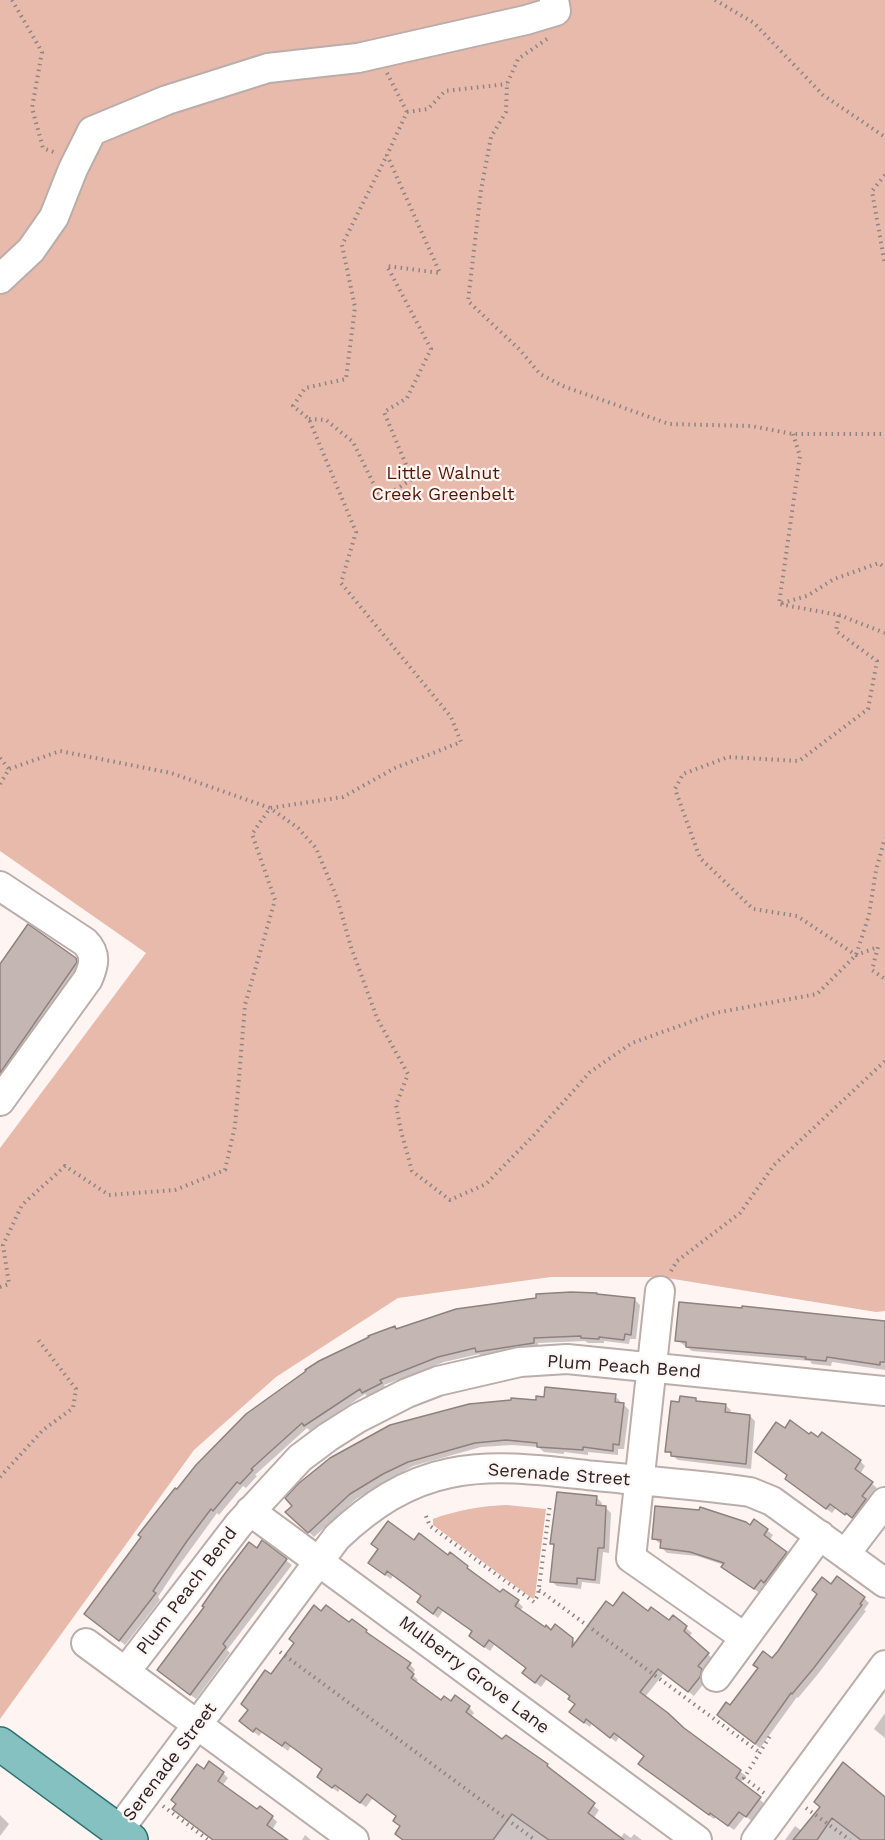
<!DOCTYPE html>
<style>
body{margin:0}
canvas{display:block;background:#fef5f3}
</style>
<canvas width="885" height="1840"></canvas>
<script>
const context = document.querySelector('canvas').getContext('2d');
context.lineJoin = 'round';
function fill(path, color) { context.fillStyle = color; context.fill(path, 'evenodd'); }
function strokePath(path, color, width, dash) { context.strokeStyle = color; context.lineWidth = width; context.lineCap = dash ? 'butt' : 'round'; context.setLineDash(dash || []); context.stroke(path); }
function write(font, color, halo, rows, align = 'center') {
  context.font = font + ' "Work Sans",sans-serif'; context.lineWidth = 4.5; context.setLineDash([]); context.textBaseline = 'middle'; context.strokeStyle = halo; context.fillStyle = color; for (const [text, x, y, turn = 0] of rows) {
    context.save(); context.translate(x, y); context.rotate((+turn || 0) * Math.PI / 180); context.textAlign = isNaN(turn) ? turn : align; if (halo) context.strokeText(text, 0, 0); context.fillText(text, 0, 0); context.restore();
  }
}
const green = new Path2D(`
 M0,0H885V1311L876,1312L661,1277H551L398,1298L276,1377L194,1450L0,1719V1148L146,953L0,851Z
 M507,1505L546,1509L535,1596L533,1599L433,1525V1519C457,1510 481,1506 507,1505Z`);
const shadow = new Path2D(`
 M75,960L87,971L0,1099V967Z
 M635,1300L640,1305L636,1339H630L629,1344L604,1341V1343H588L585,1341L538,1343L539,1348L483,1357L479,1354L444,1362L384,1385L386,1389L368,1397L365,1394L310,1431L307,1428L255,1475L257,1476L246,1488L243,1486L219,1515L217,1513L175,1571L158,1597L160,1600L125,1645L92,1619L177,1491L397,1330Z
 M885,1323V1370L832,1362L831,1366L812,1364L810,1361L692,1351L677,1340Z
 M615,1396L620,1401V1404L624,1405L629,1410L624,1449H618V1455L588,1452V1455L564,1452V1454L544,1452L538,1447L512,1445L481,1447L413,1466L356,1499L314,1537L288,1512L537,1401Z
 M696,1400L699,1403L725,1405L731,1410L730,1414L750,1416L755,1421L751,1469L678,1460L667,1451L680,1404Z
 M785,1430L810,1436L860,1461L865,1466L860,1474L877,1488L867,1502L858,1522L836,1508L832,1513L792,1484L789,1476L757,1452Z
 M597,1498L602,1503L601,1507L606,1508L611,1513L609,1553L603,1552L600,1584L582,1582L581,1589L557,1586L551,1581L555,1547L551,1543Z
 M755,1521L773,1535L769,1541L791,1558L760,1593L728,1572L723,1567L724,1565L697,1556L667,1553L662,1548V1544L659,1543L653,1538L751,1527Z
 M414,1542L449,1557L467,1567L501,1594L518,1602L523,1607L520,1611L552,1632L572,1639L576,1643L613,1608L648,1613L670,1622L673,1618L686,1628L692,1633L689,1637L713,1659L703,1672L707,1675L705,1682L694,1696L664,1673L645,1697L683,1729L746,1776L740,1783L765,1804L752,1821L745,1816L734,1830L716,1817L714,1819L645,1769V1756L619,1737L616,1742L592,1723L590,1727L576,1717V1705L570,1699L571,1697L547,1679L541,1687L529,1678L528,1668L495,1644L490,1651L476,1641L473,1632L443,1611L438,1618L424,1607L423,1597L393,1575L391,1579L375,1568Z
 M263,1543L292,1565L227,1650L230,1653L196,1699L164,1675Z
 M831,1586L864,1598L869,1603L864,1610L866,1611L818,1674L798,1698L797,1697L760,1748L724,1720L731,1707L773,1660L819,1595Z
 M322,1613L366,1631L410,1664L415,1670L412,1674L418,1680L416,1683L441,1702L469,1707L474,1713L471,1717L503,1741L547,1765L552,1770L551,1771L599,1810L593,1819L620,1839L624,1833L631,1838L634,1834L642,1840H403L396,1834L402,1827L398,1817L373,1798L366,1807L340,1789L338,1792L324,1782L323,1770L291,1746L288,1751L262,1732L259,1736L246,1726L271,1676Z
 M885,1713V1738L874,1729Z
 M204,1771L223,1773L228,1778L222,1786L257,1811L272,1817L277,1822L272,1830L286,1840H214L179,1814L174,1809Z
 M885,1798V1840H785L795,1826L802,1831L822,1807Z
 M0,1815L9,1824L0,1836Z
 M305,1835L311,1840H302Z`);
const building = new Path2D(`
 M28,924L76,958L77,962L0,1073V964Z
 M571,1292L597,1293V1294L635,1298L631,1335L625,1334L624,1340L599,1337V1339L581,1338V1336L534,1338V1343L476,1352L475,1348L438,1357L380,1380L382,1383L362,1393L360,1389L304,1426L302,1423L251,1469L253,1470L240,1484L237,1482L213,1511L211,1509L187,1541L153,1591L156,1593L119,1641L84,1614L141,1537L138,1535L175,1488L177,1489L196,1465L246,1414L306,1371L305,1370L319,1361L369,1337L368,1336L395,1326L396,1329L456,1309L536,1298V1294Z
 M679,1302L742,1308V1306L885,1321V1362H880V1365L827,1357L826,1361L805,1359L806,1357L686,1347V1342L675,1341Z
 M545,1387L616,1394L615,1402L624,1403L619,1445L613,1444V1451L583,1447V1450L537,1447V1443L506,1440L475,1443L408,1462L383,1474L350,1494L308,1533L285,1512L292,1506L285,1498L298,1484L330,1458L390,1425L469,1404L511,1400V1398L536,1400V1396L544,1397Z
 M680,1396L696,1398V1401L726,1404L725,1412L750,1415L746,1464L671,1456V1452H665L671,1401L679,1402Z
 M790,1420L809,1434L811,1432L818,1437L822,1432L861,1460L855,1469L873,1482L862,1496L866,1499L852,1518L846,1513L845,1515L830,1504L826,1509L785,1479L787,1475L755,1452L776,1422L785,1428Z
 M557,1492L597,1496L596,1505L606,1506L604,1548H598L595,1580L577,1578V1584L550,1582L554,1544H550Z
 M655,1506L699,1510L700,1507L746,1522L750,1525L754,1519L768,1529L764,1535L787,1552L764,1583L761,1580L754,1589L721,1567L724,1563L690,1552L660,1548L661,1540L652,1539Z
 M388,1521L414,1540L419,1533L448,1555L450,1552L468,1566L467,1568L500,1592L503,1589L519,1600L515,1606L545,1627L546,1625L551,1630L555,1624L573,1638L572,1647L606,1601L613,1606L623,1592L648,1611L651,1607L669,1620L673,1615L687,1626L684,1631L709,1653L698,1666L702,1669L700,1677L688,1692L658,1669L640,1692L668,1713L684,1728L741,1770L736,1778L761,1797L746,1817L739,1812L728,1826L710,1813L709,1815L638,1764L644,1756L614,1733L610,1738L586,1719L584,1723L569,1712L575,1704L568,1699L570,1696L541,1675L535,1683L522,1673L526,1668L489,1640L484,1647L469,1636L472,1631L438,1607L433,1614L417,1602L421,1596L387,1571L385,1575L368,1563L378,1549L371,1544Z
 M262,1540L287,1559L223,1644L226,1647L190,1695L157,1670L204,1607L202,1606L223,1576L249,1542L257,1548Z
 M837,1576L865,1597L860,1604L862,1605L813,1669L792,1694L791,1693L755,1744L717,1715L726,1702L730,1705L758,1668L753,1665L763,1651L772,1658L778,1651L817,1594L812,1590L822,1577L831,1584Z
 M314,1605L321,1611L326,1605L349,1622L352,1619L367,1630L366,1632L411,1663L407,1668L414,1674L411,1678L441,1700L444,1696L451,1701L455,1695L470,1706L466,1712L502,1739L506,1735L548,1764L547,1766L595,1803L588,1813L624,1840H549L512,1814L493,1840H403L395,1834L400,1826L393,1821L396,1816L367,1794L360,1803L335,1785L332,1788L317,1777L322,1769L285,1742L282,1746L256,1728L253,1732L239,1721L248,1710L241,1704L265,1670L271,1674L294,1643L289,1639Z
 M209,1761L224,1772L218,1781L257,1809L260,1806L273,1816L267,1825L288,1840H213L172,1809L176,1804L171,1800L197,1764L204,1769Z
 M843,1762L885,1797V1840H861L832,1818L817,1840H793L820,1807L814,1802Z`);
const path = new Path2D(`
 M12,0L42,52L32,108L43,148L56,153
 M715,0L754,23L823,95L885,137
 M547,39L518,59L507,84L506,112L491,137L481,190L468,301L520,350L540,374L563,386L669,424L751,426L793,434H885
 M387,73L407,112
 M407,112L428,109L445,91L507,84
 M885,175L872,191L885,265
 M309,419L326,420L353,442L381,499L412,479L384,412L407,398L431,349L387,266L440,273L387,155L407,112
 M793,434L800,456L779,604L839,615L836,631L877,661L868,709L799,761L728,757L683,774L675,789L700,858L753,909L797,916L856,955L878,947L872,970L885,979
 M782,603L807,596L834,579L879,563L885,568
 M839,615L885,633
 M0,758L9,769
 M0,784L9,769L60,751L171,773L270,808L298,828L316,848L337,898L351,947L377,1018L408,1074L396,1105L401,1131L412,1171L450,1200L486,1184L536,1133L590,1072L632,1043L715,1013L817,994L856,955L869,915L876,870L885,838
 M671,1271L677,1261L740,1213L774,1165L885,1061
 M0,1287L9,1284L3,1245L22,1205L65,1166L109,1195L175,1190L225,1170L235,1126L245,1005L275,900L252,834L270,808L343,797L395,768L461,742L451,717L341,583L356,532L309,419L293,406L305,388L346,379L355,307L342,245L387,155
 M0,1477L43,1430L73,1408L76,1389L36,1337
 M426,1516L430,1526L534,1602L538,1595L550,1504
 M539,1590L759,1752
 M280,1652L535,1840
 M764,1793L744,1778L770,1736
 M163,1806L208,1840
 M806,1808L850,1840`);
const minor = new Path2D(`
 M0,279L31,250L54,217L73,169L92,131L167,100L268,68L358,58L526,20L556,11L554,0
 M0,886L85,942C97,954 94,965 88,979L0,1101
 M660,1291L631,1558L744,1637
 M250,1511L697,1840
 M846,1553L885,1502
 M86,1643L354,1840
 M126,1671L239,1524L300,1458L328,1437L358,1418L407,1393L438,1381L520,1362L567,1359L885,1391
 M716,1677L820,1535
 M118,1831L337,1537C370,1506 405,1482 450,1473C497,1463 549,1471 596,1476C647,1481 699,1485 750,1492L772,1501L885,1583
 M756,1840L885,1665`);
const major = new Path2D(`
 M0,1744L131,1840`);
const parkNames = [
 ["Little Walnut",443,474],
 ["Creek Greenbelt",443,495]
];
const streetNames = [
 ["Plum Peach Bend",624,1367,4],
 ["Serenade Street",559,1475,4],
 ["Plum Peach Bend",187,1591,-53],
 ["Mulberry Grove Lane",474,1675,37],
 ["Serenade Street",170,1762,-53]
];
fill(green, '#e8baab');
fill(shadow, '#0003');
fill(building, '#c4b6b2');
strokePath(building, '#8f817d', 1.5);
strokePath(minor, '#bbada9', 32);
strokePath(major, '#2f706e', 36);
strokePath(path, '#8c8583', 4, [1.5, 4.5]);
strokePath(minor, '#fff', 28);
strokePath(major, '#84c1c0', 33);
write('18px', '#511703', '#fef5f3', parkNames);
write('18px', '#2a2523', '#fef5f3', streetNames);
</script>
